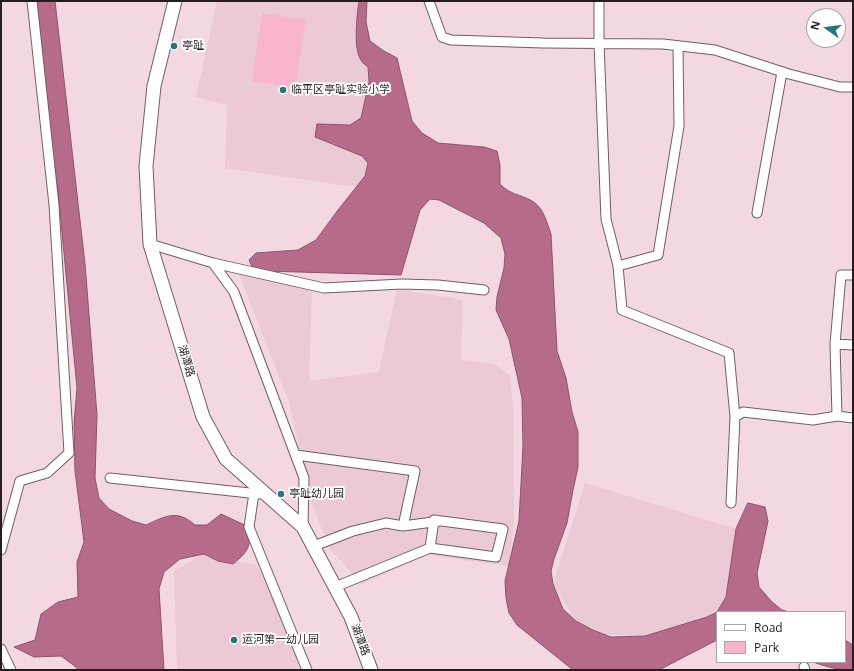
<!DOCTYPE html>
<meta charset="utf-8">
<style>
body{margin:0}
#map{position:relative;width:854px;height:671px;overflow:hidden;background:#f3d8e1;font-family:"Open Sans",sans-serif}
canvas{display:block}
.frame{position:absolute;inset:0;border:2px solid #261d20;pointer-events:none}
.legend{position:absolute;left:716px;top:611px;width:130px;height:52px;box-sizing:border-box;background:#fff;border:1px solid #a8a5a6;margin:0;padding:5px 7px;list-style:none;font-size:12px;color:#261d20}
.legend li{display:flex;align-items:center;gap:8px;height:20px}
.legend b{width:20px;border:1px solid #a8a5a6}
.north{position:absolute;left:806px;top:8px;width:40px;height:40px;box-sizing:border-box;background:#fff;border:1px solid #a8a5a6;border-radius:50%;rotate:284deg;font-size:11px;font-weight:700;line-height:16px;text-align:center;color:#261d20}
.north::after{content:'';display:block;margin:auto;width:14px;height:18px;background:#2a737b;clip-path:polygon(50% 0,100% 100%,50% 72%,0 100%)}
</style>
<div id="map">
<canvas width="854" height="671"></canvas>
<div class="frame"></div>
<ul class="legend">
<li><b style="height:5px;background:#fff"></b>Road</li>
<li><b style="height:11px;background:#fab5ce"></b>Park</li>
</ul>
<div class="north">N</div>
</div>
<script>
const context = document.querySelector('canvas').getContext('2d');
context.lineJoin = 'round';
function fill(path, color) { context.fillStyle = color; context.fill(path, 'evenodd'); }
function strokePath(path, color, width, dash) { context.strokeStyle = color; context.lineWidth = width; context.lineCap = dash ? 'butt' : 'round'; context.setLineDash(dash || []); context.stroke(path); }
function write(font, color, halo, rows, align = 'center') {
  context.font = font + ' "Open Sans","Noto Sans SC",sans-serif'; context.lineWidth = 3.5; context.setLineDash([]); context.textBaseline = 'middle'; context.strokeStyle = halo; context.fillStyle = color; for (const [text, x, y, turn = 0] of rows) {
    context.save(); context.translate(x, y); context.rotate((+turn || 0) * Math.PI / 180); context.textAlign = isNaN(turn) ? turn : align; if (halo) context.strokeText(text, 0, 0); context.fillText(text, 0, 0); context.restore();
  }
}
const built = new Path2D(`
 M217,1H359L357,33V49L361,60L368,67L369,82L361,118L350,125L317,124L315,137L362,156L369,163L365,176L356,187L225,168L227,105L196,97Z
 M237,269L312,288L309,381L379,372L397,289L463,300L461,360L494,364L510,376L514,414V518L509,566L427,555L362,584L330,549L312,505L289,402Z
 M585,483L736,529L726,597L722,606L707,617L645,636L604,634L576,621L553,584Z
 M204,554L256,565L285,611L299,670H177L174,571Z`);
const green = new Path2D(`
 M262,13L306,20L295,87L252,81Z`);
const water = new Path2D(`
 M36,1H55L85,264L97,415L95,478L99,498L109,509L132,521L146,525C166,516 177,509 195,525H207L221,514L249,527C251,546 249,551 233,564L218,561L204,554L180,559L164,572L159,589L164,670H78L76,667L61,656L34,657L14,647L35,640L41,614L58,602L78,597L77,562L84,542L75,471L74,423L77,388L58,191L36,30Z
 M359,1H367L366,22L370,41L384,51L397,58L412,121L422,133L438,143L484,147L497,151L500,165V184C511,196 525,195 535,203C544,210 547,223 551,234L557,351L566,378L572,412L578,432V467L573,490L567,523L554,559L551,571L553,584L563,609L576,621L593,630L611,637L645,636L707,617L717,612V640L659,670H573L517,625L509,613L506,598L505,581L519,521L523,446L522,398L509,339L496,310L497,297L504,268L505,254L501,238L484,223L439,200L430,199L420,210L401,275L264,271L253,269L249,260L256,253L298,250L316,240L338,210L365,176L368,163L362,156L315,137L317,124L350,125L361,118L369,82L368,67C366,65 362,63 361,60C353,49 357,14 359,1Z
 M748,503L765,507L768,521L757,573L759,587L772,602L782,610L789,612H717L726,597L736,529Z
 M845,640L853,645V670C838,670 827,667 813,662H845Z`);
const street = new Path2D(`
 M429,1L442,37L451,40L543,43L663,44L715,50L789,74L840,87H853
 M599,1V43L606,219L618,266
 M678,46L679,126L658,255L618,266L622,310L729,353L735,417
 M757,213L782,72
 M150,244L213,263L234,292L304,478L303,527
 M213,263L324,288L402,284L438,285L484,290
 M853,275H841L835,344L853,345
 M837,416L853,418
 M296,455L415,471L403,526L440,521
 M110,478L259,494
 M254,493L249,527L307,670
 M731,503L735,417L743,412L813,420L837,416L835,344
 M314,546L353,531L386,523L403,526
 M1,550L20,481L47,473L69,453L54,205L32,1
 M335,587L430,548L496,557L503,529L434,520L430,548
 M1,649L11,670
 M804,667L805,670`);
const secondary = new Path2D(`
 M175,1L154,86L146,166L150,244L203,417L226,459L303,527L351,617L371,670`);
const markers = [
 [174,46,4,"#2a737b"],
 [283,90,4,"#2a737b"],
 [281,494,4,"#2a737b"],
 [234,640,4,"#2a737b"]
];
const poiNames = [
 ["亭趾",182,46],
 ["临平区亭趾实验小学",291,90],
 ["亭趾幼儿园",289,494],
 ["运河第一幼儿园",242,640]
];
const streetNames = [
 ["湖潭路",186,361,73],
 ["湖潭路",360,640,69]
];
fill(built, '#ebc9d5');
fill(green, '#fab5ce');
fill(water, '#b76b8a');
strokePath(water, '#8c546a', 1);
strokePath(street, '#735d65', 11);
strokePath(secondary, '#735d65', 15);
strokePath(street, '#fff', 9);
strokePath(secondary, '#fff', 13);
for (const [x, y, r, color] of markers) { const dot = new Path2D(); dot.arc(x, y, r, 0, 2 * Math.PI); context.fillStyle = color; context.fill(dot); strokePath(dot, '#fff', 1.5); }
write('11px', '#261d20', '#fff', poiNames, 'left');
write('11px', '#261d20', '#fff', streetNames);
</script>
